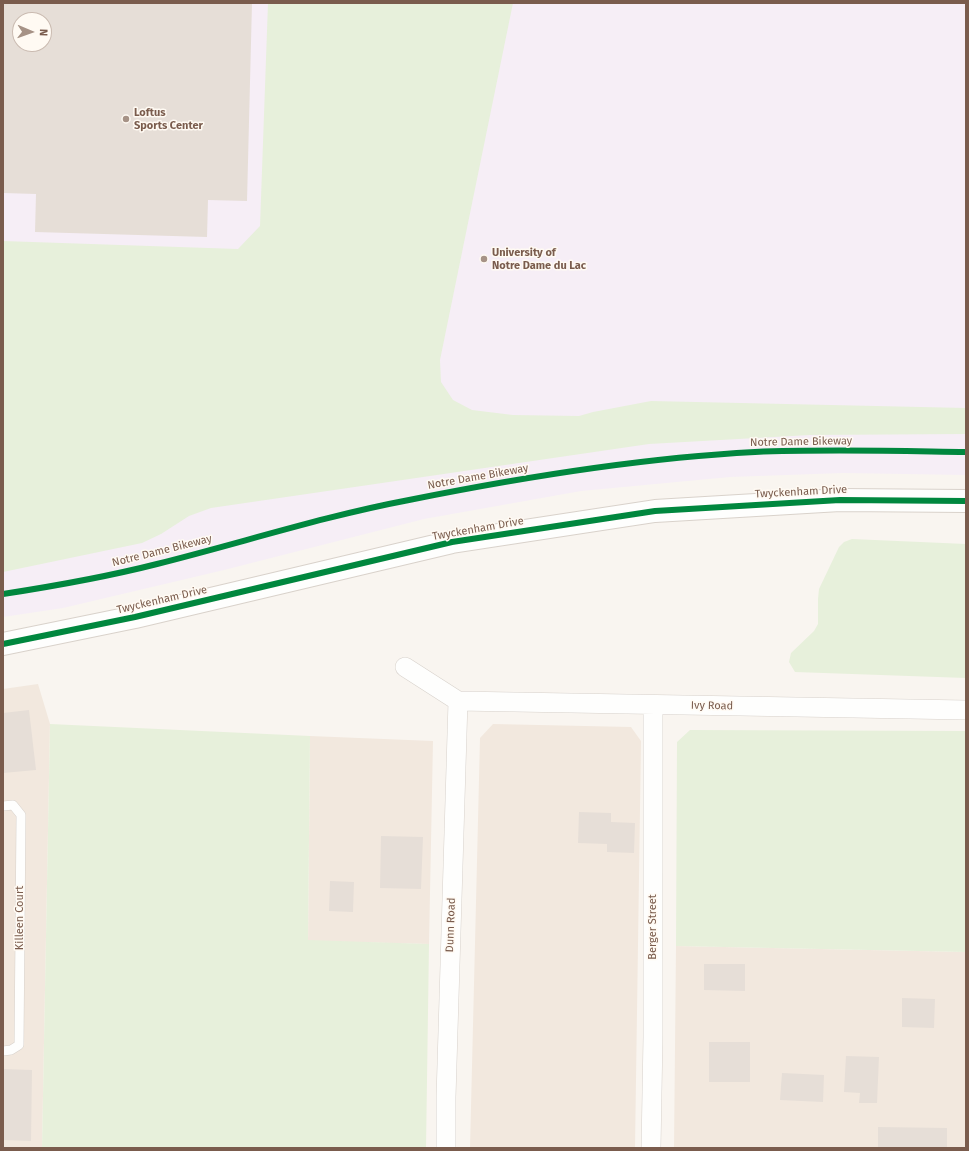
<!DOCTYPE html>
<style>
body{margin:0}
#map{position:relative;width:969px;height:1151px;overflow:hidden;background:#f9f5f0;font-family:"Fira Sans",sans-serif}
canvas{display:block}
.frame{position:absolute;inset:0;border:4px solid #7a5c4d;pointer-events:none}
.north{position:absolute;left:12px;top:12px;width:40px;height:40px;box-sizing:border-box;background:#fffaf3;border:1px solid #cabbb1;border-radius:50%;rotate:92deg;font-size:11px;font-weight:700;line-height:16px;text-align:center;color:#7a5c4d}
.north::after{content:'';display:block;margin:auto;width:14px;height:18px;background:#a69286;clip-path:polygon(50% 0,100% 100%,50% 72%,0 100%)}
</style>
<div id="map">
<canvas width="969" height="1151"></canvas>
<div class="frame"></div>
<div class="north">N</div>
</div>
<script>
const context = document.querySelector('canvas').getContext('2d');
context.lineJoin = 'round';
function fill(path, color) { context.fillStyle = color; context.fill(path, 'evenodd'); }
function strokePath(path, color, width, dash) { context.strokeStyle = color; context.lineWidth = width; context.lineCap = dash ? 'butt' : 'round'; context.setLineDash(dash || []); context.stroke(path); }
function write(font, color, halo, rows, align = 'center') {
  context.font = font + ' "Fira Sans",sans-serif'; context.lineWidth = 3; context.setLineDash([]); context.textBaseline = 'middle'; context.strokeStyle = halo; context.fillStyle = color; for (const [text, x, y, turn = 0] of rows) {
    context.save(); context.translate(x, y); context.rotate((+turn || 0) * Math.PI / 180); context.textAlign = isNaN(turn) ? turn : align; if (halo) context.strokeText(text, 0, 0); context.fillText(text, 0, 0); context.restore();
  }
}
const residential = new Path2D(`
 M38,684L50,724L42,1148H3V689Z
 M493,724L631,727L641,741L635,1148H470L480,738Z
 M310,736L433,741L429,944L308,941Z
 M676,946L966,952V1148H674Z`);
const education = new Path2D(`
 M3,3H966V475L843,473L730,477L581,491L424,519L224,570L63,608L3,617ZM20,20H44V44H20Z`);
const green = new Path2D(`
 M268,3H513L440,360L441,382L453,400L472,410L513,415L579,416L593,412L651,401L966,408V434L810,435L649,444L211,508L189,516L161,534L142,543L3,572V241L238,249L260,226Z
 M852,539L966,544V678L795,672L789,662L791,653L814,631L818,624V599L819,589L839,547L844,542Z
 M50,724L310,736L308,940L429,944L426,1148H42Z
 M690,730L966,731V952L676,946L677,742Z`);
const building = new Path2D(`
 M3,3H252L247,201L208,200L207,237L35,232L36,194L3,193ZM20,20H44V44H20Z
 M29,710L36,770L3,773V713Z
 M579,812L611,813V822L635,823L634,853L607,852V844L578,843Z
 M381,836L423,837L421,889L380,888Z
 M330,881L354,882L353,912L329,911Z
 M704,964H745V991L704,990Z
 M902,998L935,999L934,1028L902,1027Z
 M709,1042H750V1082H709Z
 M846,1056L879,1057L877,1103H859L860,1093L844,1092Z
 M3,1069L32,1070L31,1141L3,1140Z
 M782,1073L824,1075L823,1102L780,1100Z
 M878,1127L947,1128V1148H878Z`);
const lane = new Path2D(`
 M3,806L13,805L21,815L19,1045L11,1050L3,1051`);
const street = new Path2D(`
 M405,667L458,701
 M458,701L966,710
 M446,1148V1097L458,701
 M651,1148L653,1037V705`);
const secondary = new Path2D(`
 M3,644L135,617L452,542L655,511L840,500L966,501`);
const cycleway = new Path2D(`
 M3,594C55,586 106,577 157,564C241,543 324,516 409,500C523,477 639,458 755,452C825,449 896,451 966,452
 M3,644L135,617L452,542L655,511L840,500L966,501`);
const markers = [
 [126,119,4,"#a69286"],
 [484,259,4,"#a69286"]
];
const poiNames = [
 ["Loftus",134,113],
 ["Sports Center",134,126],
 ["University of",492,253],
 ["Notre Dame du Lac",492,266]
];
const streetNames = [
 ["Notre Dame Bikeway",801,442,-1],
 ["Notre Dame Bikeway",478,477,-10],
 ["Twyckenham Drive",801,492,-3],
 ["Twyckenham Drive",478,529,-10],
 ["Notre Dame Bikeway",162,551,-14],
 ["Twyckenham Drive",162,600,-13],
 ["Ivy Road",712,706,1],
 ["Killeen Court",20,918,-90],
 ["Dunn Road",451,925,-88],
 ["Berger Street",653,927,-90]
];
fill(residential, '#f2e8de');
fill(education, '#f6eef6');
fill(green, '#e7f0db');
fill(building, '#e6ded7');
strokePath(lane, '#d7d1cb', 10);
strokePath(street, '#d7d1cb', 20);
strokePath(secondary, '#d9d2cb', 24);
strokePath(lane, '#fefefd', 9);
strokePath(street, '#fefefd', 19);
strokePath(secondary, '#fefefd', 22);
strokePath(cycleway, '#00873e', 6);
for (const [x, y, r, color] of markers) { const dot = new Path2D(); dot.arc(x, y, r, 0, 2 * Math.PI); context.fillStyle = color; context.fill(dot); strokePath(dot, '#fffaf3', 1.5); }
write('bold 11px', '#7a5c4d', '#fffaf3', poiNames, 'left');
write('11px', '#7a5c4d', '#fffaf3', streetNames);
</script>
